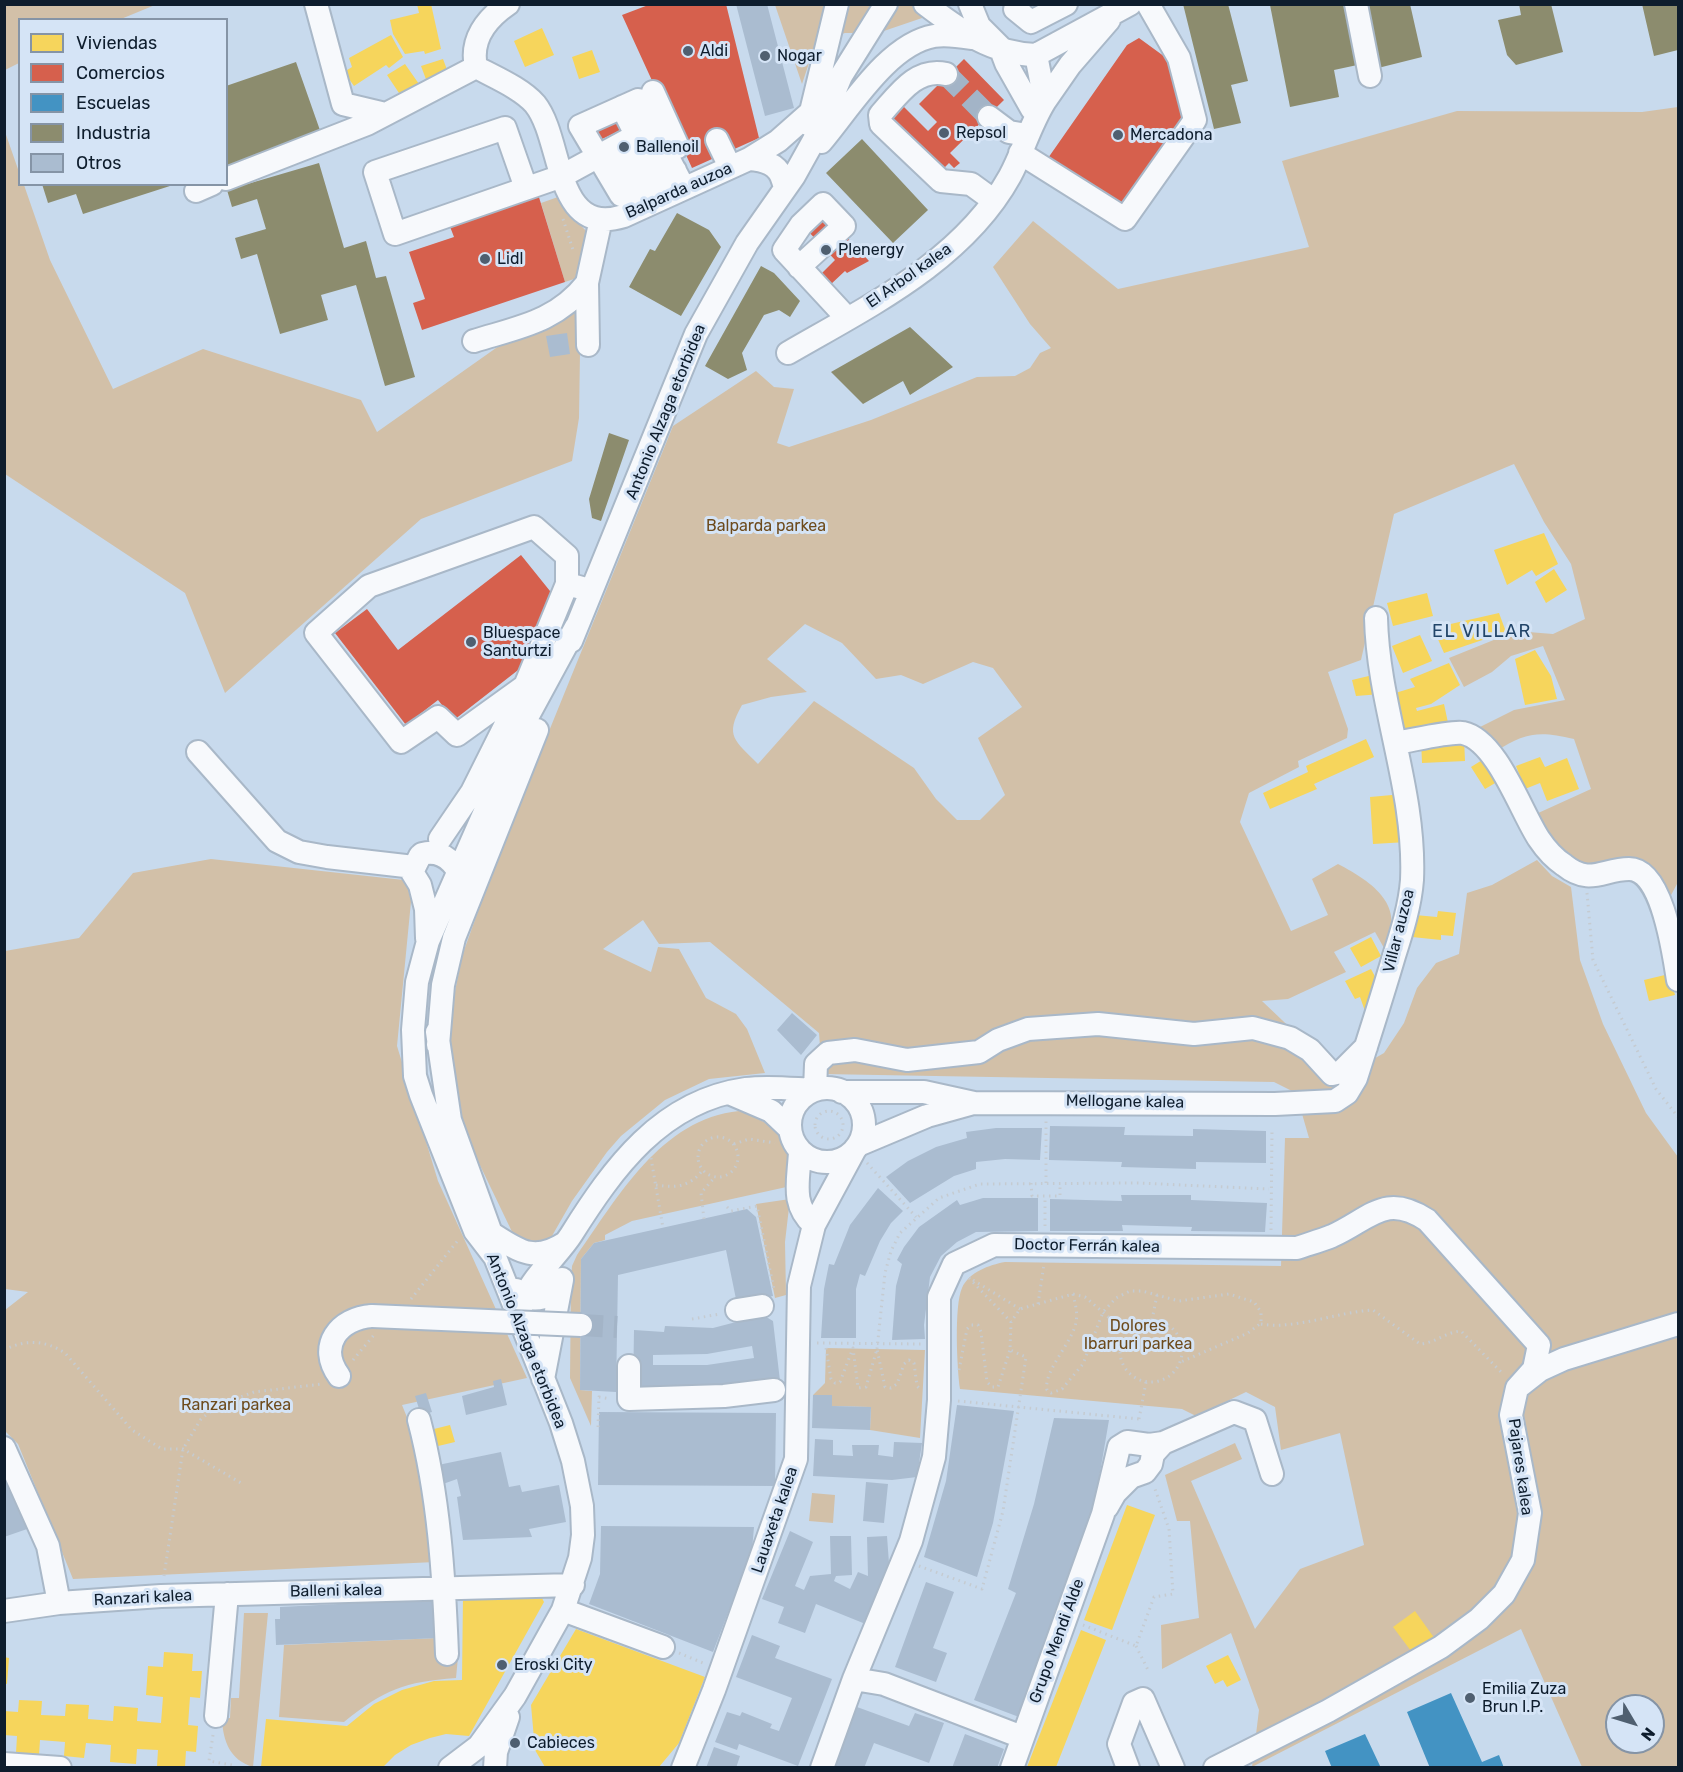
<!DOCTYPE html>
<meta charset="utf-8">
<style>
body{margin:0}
#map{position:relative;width:1683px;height:1772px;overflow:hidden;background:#c8daed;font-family:Rubik,sans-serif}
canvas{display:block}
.frame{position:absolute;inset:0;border:6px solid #0e1d2d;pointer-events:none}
.legend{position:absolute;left:18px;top:18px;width:210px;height:168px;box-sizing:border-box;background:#d5e4f6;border:2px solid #8594a6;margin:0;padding:8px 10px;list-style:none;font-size:18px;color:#0e1d2d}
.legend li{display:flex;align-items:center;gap:12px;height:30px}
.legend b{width:30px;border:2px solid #8594a6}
.north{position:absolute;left:1605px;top:1694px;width:60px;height:60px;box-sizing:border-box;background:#d5e4f6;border:2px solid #8594a6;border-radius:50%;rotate:128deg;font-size:16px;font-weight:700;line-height:24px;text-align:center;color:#0e1d2d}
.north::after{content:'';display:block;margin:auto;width:21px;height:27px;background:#4f5f70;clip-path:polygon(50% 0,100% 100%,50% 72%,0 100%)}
</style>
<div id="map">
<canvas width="1683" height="1772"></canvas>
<div class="frame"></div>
<ul class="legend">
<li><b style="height:16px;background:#f6d55c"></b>Viviendas</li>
<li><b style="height:16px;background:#d6604d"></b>Comercios</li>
<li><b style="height:16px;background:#4393c3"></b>Escuelas</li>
<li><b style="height:16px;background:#8c8c6e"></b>Industria</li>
<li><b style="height:16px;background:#aabcd0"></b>Otros</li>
</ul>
<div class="north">N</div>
</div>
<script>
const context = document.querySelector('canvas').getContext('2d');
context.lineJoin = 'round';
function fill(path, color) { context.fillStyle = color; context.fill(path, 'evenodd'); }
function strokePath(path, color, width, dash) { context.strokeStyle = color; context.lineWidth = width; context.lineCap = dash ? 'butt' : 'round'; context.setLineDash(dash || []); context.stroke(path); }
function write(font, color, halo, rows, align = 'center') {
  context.font = font + ' Rubik,sans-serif'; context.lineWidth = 6; context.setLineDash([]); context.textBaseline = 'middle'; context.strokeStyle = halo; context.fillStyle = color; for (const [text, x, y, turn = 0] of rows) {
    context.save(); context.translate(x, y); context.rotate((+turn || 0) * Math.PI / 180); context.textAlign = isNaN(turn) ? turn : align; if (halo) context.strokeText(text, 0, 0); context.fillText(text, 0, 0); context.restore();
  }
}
const green = new Path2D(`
 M5,4H155V5L121,19L20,20L19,63L5,70Z
 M775,5H942L925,17L878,33H845L816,42L802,84Z
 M1678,107V882L1669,899L1604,862L1582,865C1563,851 1547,835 1536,814L1591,789L1574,739C1539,731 1526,732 1495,752L1474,730L1514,710L1565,700L1543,646L1511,656L1492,672L1464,687L1449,658L1516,631L1553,634L1585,619L1571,564L1544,522L1514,464L1394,514L1361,660L1328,672L1348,729L1347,738L1298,761L1299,767L1249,793L1240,822L1291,931L1328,915L1312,879L1338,864C1374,883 1407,906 1384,948L1375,932L1334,952L1346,972L1288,999L1262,1001L1342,1077L1384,1053L1404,1023L1417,988L1436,963L1459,954L1467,893L1492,885L1537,860L1552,876L1571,887L1580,960L1603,1024L1646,1113L1678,1157V1767H1582L1521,1629L1252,1767L1259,1710L1231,1633L1162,1669L1161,1625L1199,1618L1190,1521H1177L1165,1475L1235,1443L1242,1459L1191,1481L1255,1629L1300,1569L1364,1545L1340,1433L1281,1450L1275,1407L1246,1392L1196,1416L1182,1409L960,1389C957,1369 954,1305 962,1288C969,1272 989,1265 1005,1262L1281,1266L1285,1138H1309L1296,1093L1274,1082L822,1074L819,1033L710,942L659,944L643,920L603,949L651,972L658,947L679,949L706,998L736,1014L747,1029L765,1073L709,1079L665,1100L621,1136L607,1152L572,1201L552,1236L547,1240L528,1244L515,1238L476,1157L456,1102L448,1027L462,956L495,864L673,426L756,371L774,387L794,389L777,443L789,447L871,420L977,377L1015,376L1030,368L1040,353L1051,348L1030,324L993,267L1033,221L1118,289L1309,247L1282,161L1457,111L1642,112ZM805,624L842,643L876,679L901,675L923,684L973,662L993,668L1022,707L978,738L1005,795L980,820H957L936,799L914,768L814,701L758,764C735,740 724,737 742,705L771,697L807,692L767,659ZM1617,1706H1653V1742H1617Z
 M4,129L19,172L20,184L24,185L50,260L113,389L203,349L361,400L377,432L581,288L579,418L572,461L421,519L225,693L185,593L5,474Z
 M558,197L567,211L588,233L583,276L565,282L541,203Z
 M211,859L413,881L397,1046L438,1181L527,1378L402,1405L426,1464L435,1562L73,1579L18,1444L5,1431V1310L28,1292L5,1289V951L79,938L133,873Z
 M739,1111C777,1123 795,1145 791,1186L632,1221L605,1235V1240L594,1243L581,1259L580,1390L592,1391L591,1426L570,1378L571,1282L572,1266L577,1255C618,1197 661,1119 739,1111Z
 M790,1199L785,1242L786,1295L775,1298L756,1204Z
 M826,1348L925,1350L920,1438L870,1430L871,1407L832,1406V1395H813L825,1383Z
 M812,1493L835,1495L833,1523L809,1521Z
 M244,1613H268L253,1767C230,1760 223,1741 222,1719L230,1718L231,1698H239Z
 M438,1638L435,1658L458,1657L456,1678C404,1682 385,1689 344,1722L279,1717L284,1645Z`);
const homes = new Path2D(`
 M417,4H431L441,49L425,54L424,51L405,54L393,34L390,20L419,13Z
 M542,28L554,55L525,67L514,41Z
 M391,35L403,57L389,68L386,65L354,86L344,72L352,67L349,58Z
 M592,50L600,72L579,79L572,57Z
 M443,59L449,75L427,82L421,66Z
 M405,64L419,84L401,96L387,75Z
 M1544,533L1558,564L1536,576L1532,570L1507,585L1494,550Z
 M1554,569L1567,590L1546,603L1535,582Z
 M1427,593L1433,616L1393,626L1387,603Z
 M1499,613L1506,632L1444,653L1433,628Z
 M1420,635L1432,661L1403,673L1392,646Z
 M1535,650L1551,676L1557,699L1525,705L1515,659Z
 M1449,663L1460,685L1431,704L1416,708L1417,711L1444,704L1450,732L1404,739L1392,694L1415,687L1410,679Z
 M1377,674L1381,694L1356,696L1352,680Z
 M1464,738L1465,761L1422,763L1421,740Z
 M1366,739L1374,757L1314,784L1317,789L1270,809L1263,793L1308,772L1306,766Z
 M1487,757L1502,779L1485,789L1471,767Z
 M1540,757L1545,767L1567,758L1579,789L1547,801L1540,783L1525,789L1516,766Z
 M1403,794L1407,842L1373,844L1370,797Z
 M1438,911L1456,913L1453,936L1441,935V940L1412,937L1415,915L1437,917Z
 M1371,937L1381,956L1361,967L1350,948Z
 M1371,969L1381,988L1375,1008L1365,1011L1360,997L1355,999L1345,981Z
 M1669,974L1675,995L1649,1001L1644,980Z
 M450,1425L455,1442L434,1447L430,1430Z
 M1127,1505L1155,1515L1112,1630L1084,1620Z
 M539,1592L544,1602L469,1736L446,1734L430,1738L411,1745L395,1755L383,1767H261L266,1719L347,1726L374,1704L402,1690L434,1681L462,1680L463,1596Z
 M1415,1611L1435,1639L1414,1655L1393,1627Z
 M576,1629L705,1677L679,1743L659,1767H545L535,1750L531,1705Z
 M1081,1630L1106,1640L1056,1767H1027Z
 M164,1652L193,1654L192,1671H202L200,1698L190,1697L188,1725L198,1726L196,1752L186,1751L185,1767L157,1766L158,1750L137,1749L136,1764L110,1762L111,1745L86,1743L84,1758L64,1756L65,1742L40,1740L39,1755L16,1753L17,1736L4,1735V1711L18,1712L19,1700L42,1701L41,1715L65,1716L66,1704L89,1705L88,1719L113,1721L114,1706L138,1708L137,1721L161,1723L163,1697L146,1695L148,1666L163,1667Z
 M1228,1655L1241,1680L1227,1687L1223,1680L1215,1684L1206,1666Z
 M4,1657L9,1658L7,1684L4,1683Z`);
const shops = new Path2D(`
 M651,4H726L759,138L692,168L622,15Z
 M1139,38L1176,65L1189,110L1122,210L1046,161L1127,45Z
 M964,59L1004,100L950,153L960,163L954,168L949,163L943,169L892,117L903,106L928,131L937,122L919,104Z
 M647,102L652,115L600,140L594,128Z
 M538,194L565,282L422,330L413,303L425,299L409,252L454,237L449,224Z
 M825,214L869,261L847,273L845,271L830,285L820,275L835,260L807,230Z
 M521,555L554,596L522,667L454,720L438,700L406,725L335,633L367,609L398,650Z`);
const schools = new Path2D(`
 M1451,1693L1482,1762L1499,1755L1504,1768H1430L1407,1712Z
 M1365,1734L1381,1768H1332L1325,1751Z`);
const industry = new Path2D(`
 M1183,4H1228L1248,81L1231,85L1241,123L1214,129Z
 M1359,4H1410L1422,57L1374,69Z
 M1519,4H1551L1563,52L1516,65L1507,55L1498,20L1521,15Z
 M1642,4H1678V50L1654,56Z
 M1270,5H1351L1362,64L1334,70L1339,97L1290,107Z
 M296,62L322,136L226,167V86Z
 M862,139L928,210L893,243L826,173Z
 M319,163L344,248L366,241L376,278L386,276L415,377L385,386L356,285L321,295L328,320L280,334L257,254L241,259L235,238L266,229L257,199L232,207L227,190Z
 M42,184H173V185L83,214L76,194L48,203Z
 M677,213L709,230L721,247L681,316L629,287L650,249L655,251Z
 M761,266L774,273L800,301L790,317L779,310L764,315L742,353L747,370L728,379L705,366Z
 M910,327L953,367L910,395L903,381L863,404L831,372Z
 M609,433L629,440L601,521L592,518L589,499Z`);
const building = new Path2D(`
 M736,4H767L794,108L765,116Z
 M567,333L570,354L550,357L546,336Z
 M792,1013L817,1035L801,1055L777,1030Z
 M1050,1126L1125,1127L1124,1135L1193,1136V1129L1266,1131V1163L1196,1162V1169L1121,1167L1122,1162L1049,1160Z
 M996,1128H1042L1040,1160L1005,1159L976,1162V1169L954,1176L910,1203L886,1177L908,1161L936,1147L967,1138L966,1132Z
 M878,1188L903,1211L891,1223L880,1241L865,1276L860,1274L856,1289V1338H821L824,1289L829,1264L834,1265L850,1225Z
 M1121,1195H1191V1200L1267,1203L1265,1232L1191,1231L1192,1227L1122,1225L1123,1231H1050V1199L1122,1201Z
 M983,1198H1038V1231L976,1232L957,1242L941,1256L930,1277L924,1325L925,1339L892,1340L896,1286L902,1264L897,1260L904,1247L919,1227L957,1200L960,1205Z
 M747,1209L756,1217L773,1296L737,1304L726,1250L618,1275L616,1392L580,1390L581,1259L594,1243Z
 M763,1315L773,1321L780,1381L633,1392L634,1330L664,1332L665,1326L713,1328ZM752,1346L754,1358L707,1365H653V1355L707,1354Z
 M501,1379L507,1405L466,1415L462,1396L494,1387L493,1381Z
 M426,1393L432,1412L421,1415L415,1396Z
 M813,1395H832V1406L871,1407L870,1430L812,1428Z
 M957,1405L1014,1411L993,1523L977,1577L924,1557L946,1481Z
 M599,1412L776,1413L775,1486L598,1485Z
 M1054,1418L1109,1420L1096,1496L1073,1572L1019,1717L974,1700L1016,1593L1008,1589L1034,1504Z
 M815,1439L833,1440V1455L853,1456L852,1445H879L878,1455L893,1457L894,1442L922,1443L917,1477L892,1480L813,1476Z
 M501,1452L509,1487L520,1485L522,1492L559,1485L566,1522L529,1529L532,1537L463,1540L457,1497L461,1496L457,1479L443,1484L438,1465Z
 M4,1465L30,1528L4,1537Z
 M866,1482L888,1484L884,1523L863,1521Z
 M601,1526L754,1527L752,1550L713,1652L589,1604L600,1574Z
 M790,1531L813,1542L795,1586L804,1590L810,1576L831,1574L830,1536H851L852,1575L836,1576L834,1581L850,1589L858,1572L868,1576L867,1537L887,1536L890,1577L868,1625L816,1604L805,1633L778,1623L784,1607L762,1599Z
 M926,1582L954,1592L933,1648L947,1653L936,1682L895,1667Z
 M436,1599L438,1638L276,1645L275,1619H280V1607Z
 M752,1635L780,1646L775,1658L832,1679L798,1766L739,1744L737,1750L715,1742L727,1712L740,1716L742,1712L772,1724L770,1728L779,1731L792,1698L736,1677Z
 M857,1707L909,1726L915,1713L944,1723L929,1763L874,1743L864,1768H834Z
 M965,1734L1004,1749L997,1768H952Z
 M714,1747L740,1756L736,1768H706Z`);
const minorTunnel = new Path2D(`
 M946,74L989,117
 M581,1325L617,1327`);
const path = new Path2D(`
 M563,219L574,253
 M1587,893L1593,960L1656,1089L1678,1117
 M815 1125a14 14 0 1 1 28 0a14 14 0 1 1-28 0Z
 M698 1157a20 20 0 1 1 40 0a20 20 0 1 1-40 0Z
 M734,1144L749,1139L775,1143
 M651,1158L663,1228
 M867,1163L916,1217
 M1031,1183L1032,1196H1060V1183
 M1046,1183V1121
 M656,1185C677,1188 689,1187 703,1170
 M727,1207L731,1211L757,1206L774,1290
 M704,1219L701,1193L715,1177
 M1045,1226V1196
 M1271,1230L1272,1130
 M969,1278L1011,1322
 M973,1280L1020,1309
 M1073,1294C1075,1304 1078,1312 1076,1322C1073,1342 1043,1371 1047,1390L1051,1393L1062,1389L1083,1364L1103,1312L1116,1298L1130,1291H1142L1179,1301L1229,1294L1254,1302L1261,1312V1323L1248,1333L1181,1362
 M411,1299L459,1239
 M1038,1304L1044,1264
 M692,1319L720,1314
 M1120 1351a31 31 0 1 1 62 0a31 31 0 1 1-62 0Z
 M1152,1320L1157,1295
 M1261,1324C1295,1330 1337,1312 1373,1310L1420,1344C1435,1343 1446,1332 1461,1331L1503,1374
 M817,1343L921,1344
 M826,1348L831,1379L835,1383L840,1382L853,1348L858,1388L866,1387L877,1349L885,1387L891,1388L897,1384L904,1364L909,1360L914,1363L917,1386L921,1390
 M877,1349L885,1273L891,1251L900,1233L939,1198L980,1184L1138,1183L1269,1189
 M4,1350C26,1339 45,1340 65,1353L132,1430L162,1449H183L241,1483
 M353,1360L374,1335
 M959,1370L967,1329L971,1325H978L981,1332L987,1382L992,1387H998L1010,1350
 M958,1401L1139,1419
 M1139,1419L1146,1382
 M598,1427L599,1397L610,1399
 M919,1566L982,1589L1003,1511L1026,1357L1010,1350L1011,1322L1020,1309L1073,1294L1085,1297L1126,1332
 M164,1576L183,1449L201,1419L219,1405L254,1392L322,1384
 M1083,1625L1136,1646L1154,1597L1173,1594L1169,1529L1155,1489
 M1136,1646L1149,1672
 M679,1653L703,1663
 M213,1735L209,1761L232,1765V1768
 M189,1768H197`);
const minor = new Path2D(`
 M316,4L343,104L385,114
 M508,4C486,19 470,40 476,67C494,77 521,88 535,104C564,140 553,238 624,216L749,159L778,141L812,111
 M925,4C959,30 992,54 1036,55L1130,4
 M970,4L979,26L1000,47L1006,63L1032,109
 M1019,4L1015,9L1031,22L1066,4
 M1356,4L1370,76
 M946,74C916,67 898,95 880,115L881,124L941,181L971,184L993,200
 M653,92L678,147
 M1025,96L1032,101H1045L1070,65L1109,20
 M622,107L658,178
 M989,117L1009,132L1027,135
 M808,124L837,4
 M652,127L638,100L580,126L621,195L675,170
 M717,140L730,167
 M821,142C850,108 888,44 934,36C946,34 959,36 971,38
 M617,146L639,187
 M1020,153L1125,219L1195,120L1179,58L1148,4
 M749,159C764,160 779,164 783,181
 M226,179L367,124L476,67
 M526,188L505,128L375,172L395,234L562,176L652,127L684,188
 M196,191L212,184
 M799,267L844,226L823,204L801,225L784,250L847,318
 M474,341C519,327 556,322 587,283
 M588,345L587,283L601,219
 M788,353C869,306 963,261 1010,176C1023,152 1030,125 1045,101L1036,55
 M571,641L696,334L747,243L794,176L814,140L841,76L886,4
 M525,686L457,735L438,717L401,742L316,633L369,586L534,527L567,556V584
 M1395,743C1410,741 1450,731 1463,733C1497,740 1521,812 1539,839C1545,848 1555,859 1564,865C1590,886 1603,869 1629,869C1663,869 1674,956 1678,980
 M198,752L277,841L299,852L327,857L414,867
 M440,839L472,792L525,686L567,584L582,588
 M422,854C444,848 457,865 464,884
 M420,856L412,872L420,885L426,909L427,938
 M437,1032L450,1120L492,1236
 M438,1045L443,985L454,938L537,730
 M790 1125a37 37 0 1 1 74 0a37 37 0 1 1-74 0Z
 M842,1092H924L974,1103L1275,1104L1335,1101L1347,1093L1356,1078C1369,1037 1382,997 1394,956C1402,931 1410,906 1412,880C1416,791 1378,706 1376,618
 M729,1093L771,1111L790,1129
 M858,1145L927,1116L970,1104
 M800,1151C799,1180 790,1204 814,1225
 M491,1233C519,1251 534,1263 565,1243
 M516,1290C532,1306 554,1298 562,1279
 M737,1310L762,1306
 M520,1320C523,1314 520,1312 521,1306C525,1285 559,1254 571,1235C613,1168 661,1101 746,1089C769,1086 792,1089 815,1090L816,1064L828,1053L855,1050L907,1060L979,1052L998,1040L1028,1029L1098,1024L1194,1034L1253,1028L1290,1038L1310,1050L1332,1074L1341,1072L1366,1047
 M629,1366V1399L724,1396L774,1390
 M339,1376C317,1346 339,1318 372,1316
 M543,1379L562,1280
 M419,1420C439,1496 444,1576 447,1654
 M4,1448L48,1546L59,1603
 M1107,1507L1115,1493L1131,1477L1145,1472L1151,1464L1153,1454L1163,1443
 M563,1610L663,1647
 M4,1611L59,1603L161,1596L573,1585
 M854,1679L884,1684L1022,1737
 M216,1716L227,1594
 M4,1764L60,1768
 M450,1768L479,1746L515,1696L563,1610L580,1558L583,1535L582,1506L573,1461L561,1423L495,1257L475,1231L421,1095L415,1076L413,1030L417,982L428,941L524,723L576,627
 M495,1768L496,1752L508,1717
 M683,1768L714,1690L796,1459L799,1286L814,1225L855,1149
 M822,1768L854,1679L911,1541L934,1457L939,1400V1297L954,1264L994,1245L1297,1248C1308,1244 1320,1241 1332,1236C1370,1219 1385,1192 1427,1220L1539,1345L1534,1369L1517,1388
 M1012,1768L1103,1514L1119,1447L1127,1442L1149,1445L1163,1443L1234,1412L1255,1420L1272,1474
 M1128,1768L1119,1744L1134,1703L1143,1699L1173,1768
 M1215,1768L1328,1711L1441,1647L1479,1619L1504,1594L1523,1560L1530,1513L1511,1415L1517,1388L1540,1370L1564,1359L1678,1324`);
const minorBridge = new Path2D(`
 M372,1316L581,1325`);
const markers = [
 [688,51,6,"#4f5f70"],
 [765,56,6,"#4f5f70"],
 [944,133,6,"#4f5f70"],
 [1118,135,6,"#4f5f70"],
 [624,147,6,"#4f5f70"],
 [826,250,6,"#4f5f70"],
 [485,259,6,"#4f5f70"],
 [471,642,6,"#4f5f70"],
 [502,1665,6,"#4f5f70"],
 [1470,1698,6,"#4f5f70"],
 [515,1743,6,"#4f5f70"]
];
const poiNames = [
 ["Aldi",700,51],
 ["Nogar",777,56],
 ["Repsol",956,133],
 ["Mercadona",1130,135],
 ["Ballenoil",636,147],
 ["Plenergy",838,250],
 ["Lidl",497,259],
 ["Bluespace",483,633],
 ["Santurtzi",483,651],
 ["Eroski City",514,1665],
 ["Emilia Zuza",1482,1689],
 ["Brun I.P.",1482,1707],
 ["Cabieces",527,1743]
];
const streetNames = [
 ["Balparda auzoa",679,191,-24],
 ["El Arbol kalea",909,276,-35],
 ["Antonio Alzaga etorbidea",666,412,-68],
 ["Villar auzoa",1399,931,-76],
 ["Mellogane kalea",1125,1102,1],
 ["Doctor Ferrán kalea",1087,1246,1],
 ["Antonio Alzaga etorbidea",526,1341,68],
 ["Pajares kalea",1520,1467,82],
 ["Lauaxeta kalea",775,1520,-71],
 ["Balleni kalea",336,1591,-1],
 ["Ranzari kalea",143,1598,-3],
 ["Grupo Mendi Alde",1057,1641,-70]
];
const parkNames = [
 ["Balparda parkea",766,526],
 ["Dolores",1138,1326],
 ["Ibarruri parkea",1138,1344],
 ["Ranzari parkea",236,1405]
];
const neighbourhoodNames = [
 ["EL VILLAR",1482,632]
];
fill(green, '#d2c0a8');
fill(homes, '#f6d55c');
fill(shops, '#d6604d');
fill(schools, '#4393c3');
fill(industry, '#8c8c6e');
fill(building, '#aabcd0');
strokePath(minorTunnel, '#a3b4c7', 22, [22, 11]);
strokePath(minor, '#a9b8c8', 26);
strokePath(path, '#c5cbd1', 3, [1.5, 4.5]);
strokePath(minor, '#f7f9fc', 22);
strokePath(minorBridge, '#a9b8c8', 26, []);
strokePath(minorBridge, '#f7f9fc', 22);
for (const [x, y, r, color] of markers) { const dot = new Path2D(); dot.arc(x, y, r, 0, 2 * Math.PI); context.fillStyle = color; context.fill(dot); strokePath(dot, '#d5e4f6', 2); }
write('16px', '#0e1d2d', '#d5e4f6', poiNames, 'left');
write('16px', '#0e1d2d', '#d5e4f6', streetNames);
write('16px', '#6d4a1b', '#d5e4f6', parkNames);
context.letterSpacing = '1.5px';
write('18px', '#224569', '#d5e4f6', neighbourhoodNames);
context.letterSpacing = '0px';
</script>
